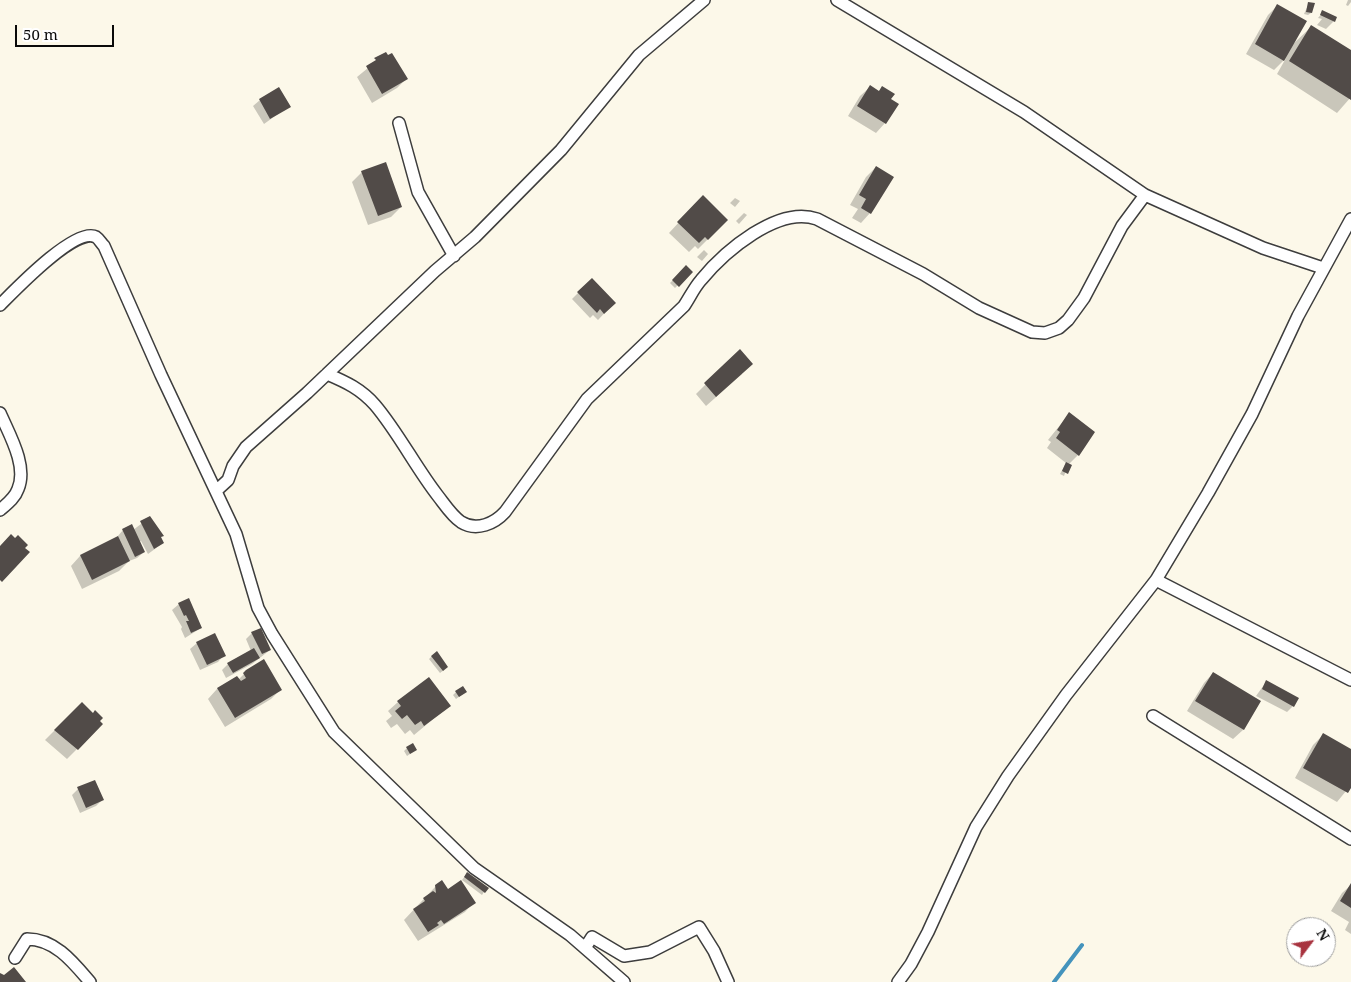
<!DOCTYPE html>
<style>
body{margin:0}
#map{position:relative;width:1351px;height:982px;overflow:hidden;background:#fcf8e9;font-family:"Noto Serif",serif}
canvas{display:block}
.north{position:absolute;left:1286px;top:917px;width:50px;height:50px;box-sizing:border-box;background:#fff;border:1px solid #9d9d9d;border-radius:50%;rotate:59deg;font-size:14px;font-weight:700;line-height:20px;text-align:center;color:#0a0a0a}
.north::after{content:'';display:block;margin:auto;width:18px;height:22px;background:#a8333f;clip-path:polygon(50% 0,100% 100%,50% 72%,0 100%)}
.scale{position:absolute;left:15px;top:25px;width:99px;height:22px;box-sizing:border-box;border:2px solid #0a0a0a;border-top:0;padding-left:6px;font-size:15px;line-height:18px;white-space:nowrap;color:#0a0a0a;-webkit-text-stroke:4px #fff;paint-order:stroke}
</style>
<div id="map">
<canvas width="1351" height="982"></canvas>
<div class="north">N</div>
<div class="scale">50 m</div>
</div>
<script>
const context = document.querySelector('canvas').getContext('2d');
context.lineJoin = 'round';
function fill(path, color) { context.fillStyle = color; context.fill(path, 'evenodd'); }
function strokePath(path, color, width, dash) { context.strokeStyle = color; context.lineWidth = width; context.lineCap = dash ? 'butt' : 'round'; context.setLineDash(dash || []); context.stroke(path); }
const shadow = new Path2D(`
 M1348,0H1351V2L1348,6L1346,5Z
 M1309,3L1311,13L1308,15L1304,14Z
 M1278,5L1293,44L1311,27L1351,51V97L1337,113L1277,74L1286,58L1274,70L1246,54L1268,15Z
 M1323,12L1334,21L1326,29L1317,25L1322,19L1318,18Z
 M385,54L406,79L397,88L372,103L357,77Z
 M870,87L878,92L882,88L890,100L885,123L876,133L848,116L860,96Z
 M260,100L289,106L264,124L253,106Z
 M876,167L870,213L861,223L852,218L858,209L850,205L866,177Z
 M362,172L401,207L391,217L368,225L352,182Z
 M735,198L740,201L735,207L730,203Z
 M693,207L708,239L698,249L695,246L689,252L669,233Z
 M744,213L747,215L739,224L736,221Z
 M704,250L708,254L702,261L697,257Z
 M686,267L691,272L675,288L670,283Z
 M591,280L614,303L598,320L593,315L590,318L572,299Z
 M740,350L742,374L706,406L696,394Z
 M1069,414L1078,455L1068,465L1064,476L1060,474L1066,463L1047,448L1051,442L1048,440Z
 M149,518L163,543L148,554L141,541L139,542L144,552L137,558L129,561L119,571L82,589L71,566L80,556L117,537L123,530H133Z
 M179,604L201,628L185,638L181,629L182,627L172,610Z
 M252,633L270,650L252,664L226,678L222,670L228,664L251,651L246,639Z
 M197,643L224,655L218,662L200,670L190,649Z
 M432,656L444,670L440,673L429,659Z
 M1213,673L1260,702L1243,730L1233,739L1187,711L1204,683Z
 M244,674L281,689L271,699L225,727L208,699L217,689L237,677L238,680Z
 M1266,682L1293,706L1287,712L1256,696Z
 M456,692L463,694L456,699L453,695Z
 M398,702L449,706L414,735L410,730L405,734L397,724L391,728L386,721L392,716L388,711Z
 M82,703L102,724L67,759L45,740Z
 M1323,735L1351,751V785L1337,802L1295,778L1313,745Z
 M407,748L416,750L407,756L404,751Z
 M78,789L102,800L96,806L80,813L72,795Z
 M465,876L484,892L482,895L462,880Z
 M1351,885V934L1345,930L1349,922L1331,911L1342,893Z
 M436,886L474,902L465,912L418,941L404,920Z`);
const stream = new Path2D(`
 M1054,982L1082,945`);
const building = new Path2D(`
 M1308,2L1315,3L1312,13L1306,12Z
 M1277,4L1307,21L1284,61L1255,44Z
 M1322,10L1337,17L1335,22L1320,15Z
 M1311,25L1351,50V100L1289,61Z
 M386,52L388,55L392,53L408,79L382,94L366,66L376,60L374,58Z
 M870,85L879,91L882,86L895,94L891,99L899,104L886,124L857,106Z
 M279,87L291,107L270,119L259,99Z
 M386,162L402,207L378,216L361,171Z
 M876,166L894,177L871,214L861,208L866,199L859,195Z
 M703,195L728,220L708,240L705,237L699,243L677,222Z
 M686,265L693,272L679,287L672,280Z
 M592,278L616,303L604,314L600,309L597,313L577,292Z
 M740,349L753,364L716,397L704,383Z
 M1069,412L1095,432L1079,456L1056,438L1060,432L1057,430Z
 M1066,462L1072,465L1068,474L1062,471Z
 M150,516L164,536L161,537L164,543L154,549L140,521Z
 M132,524L145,552L135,557L122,529Z
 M11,534L15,538L18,535L28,545L25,548L30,552L2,582L0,580V546Z
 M118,536L130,561L92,580L80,555Z
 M189,598L202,628L191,633L186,621H189L186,615L184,616L178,603Z
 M261,628L271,650L262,654L251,632Z
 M215,633L226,656L207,665L196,642Z
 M254,648L260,658L233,673L227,663Z
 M437,651L448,667L443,671L431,656Z
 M264,659L282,690L235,718L217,688L237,676L241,681L246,678L243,673L246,670Z
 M1213,672L1261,701L1244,730L1195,701Z
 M429,677L451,706L424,726L421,721L415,725L407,715L402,719L395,711L401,706L397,701Z
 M1266,680L1299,698L1294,707L1262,689Z
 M463,686L467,692L459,697L455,691Z
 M82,702L93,713L95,710L103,718L100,721L103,724L78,750L54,730Z
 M1323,733L1351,749V788L1348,793L1303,768Z
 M413,743L417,750L410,754L406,747Z
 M95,780L104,800L86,808L77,787Z
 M467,872L489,888L485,893L464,877Z
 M442,880L448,889L461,880L476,903L444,924L441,920L437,923L439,925L428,932L413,909L425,901L423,898L433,891L436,893L435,885Z
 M1351,883V908L1340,901Z
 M14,967L26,982H0V973L4,975Z`);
const street = new Path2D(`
 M837,0L1024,112L1145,195L1263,248L1323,268
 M399,123L418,192L454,256
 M0,305C14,291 76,226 96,237C99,239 101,243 104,246L161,375L236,534L258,608L272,634L334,732L474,868L570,935L624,982
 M327,374C346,382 361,389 375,405C398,432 416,468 438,496C445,505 452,516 461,522C477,532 495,523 505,512L587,399L684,306C690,297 694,288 701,280C724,252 778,205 817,219L923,274L979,308L1032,332L1045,333L1059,328L1068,320L1084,298L1122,226L1145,195
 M0,413C9,434 28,466 18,489C15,498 7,504 0,510
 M216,491L228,480L233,466L246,447L307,393L435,271L475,237L561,150L639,55L704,0
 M1156,580L1351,680
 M1153,716L1351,839
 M585,948L592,937L624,956L650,952L699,927L714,951L728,982
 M15,958L27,939C55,939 73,962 90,982
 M898,982L911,964L928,932L976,827L1008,776L1066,695L1156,580L1208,493L1252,414L1298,316L1351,219`);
fill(shadow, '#0003');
strokePath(stream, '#4493bc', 4);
fill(building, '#514b48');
strokePath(street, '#3d3d3d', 14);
strokePath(street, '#fff', 11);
</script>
